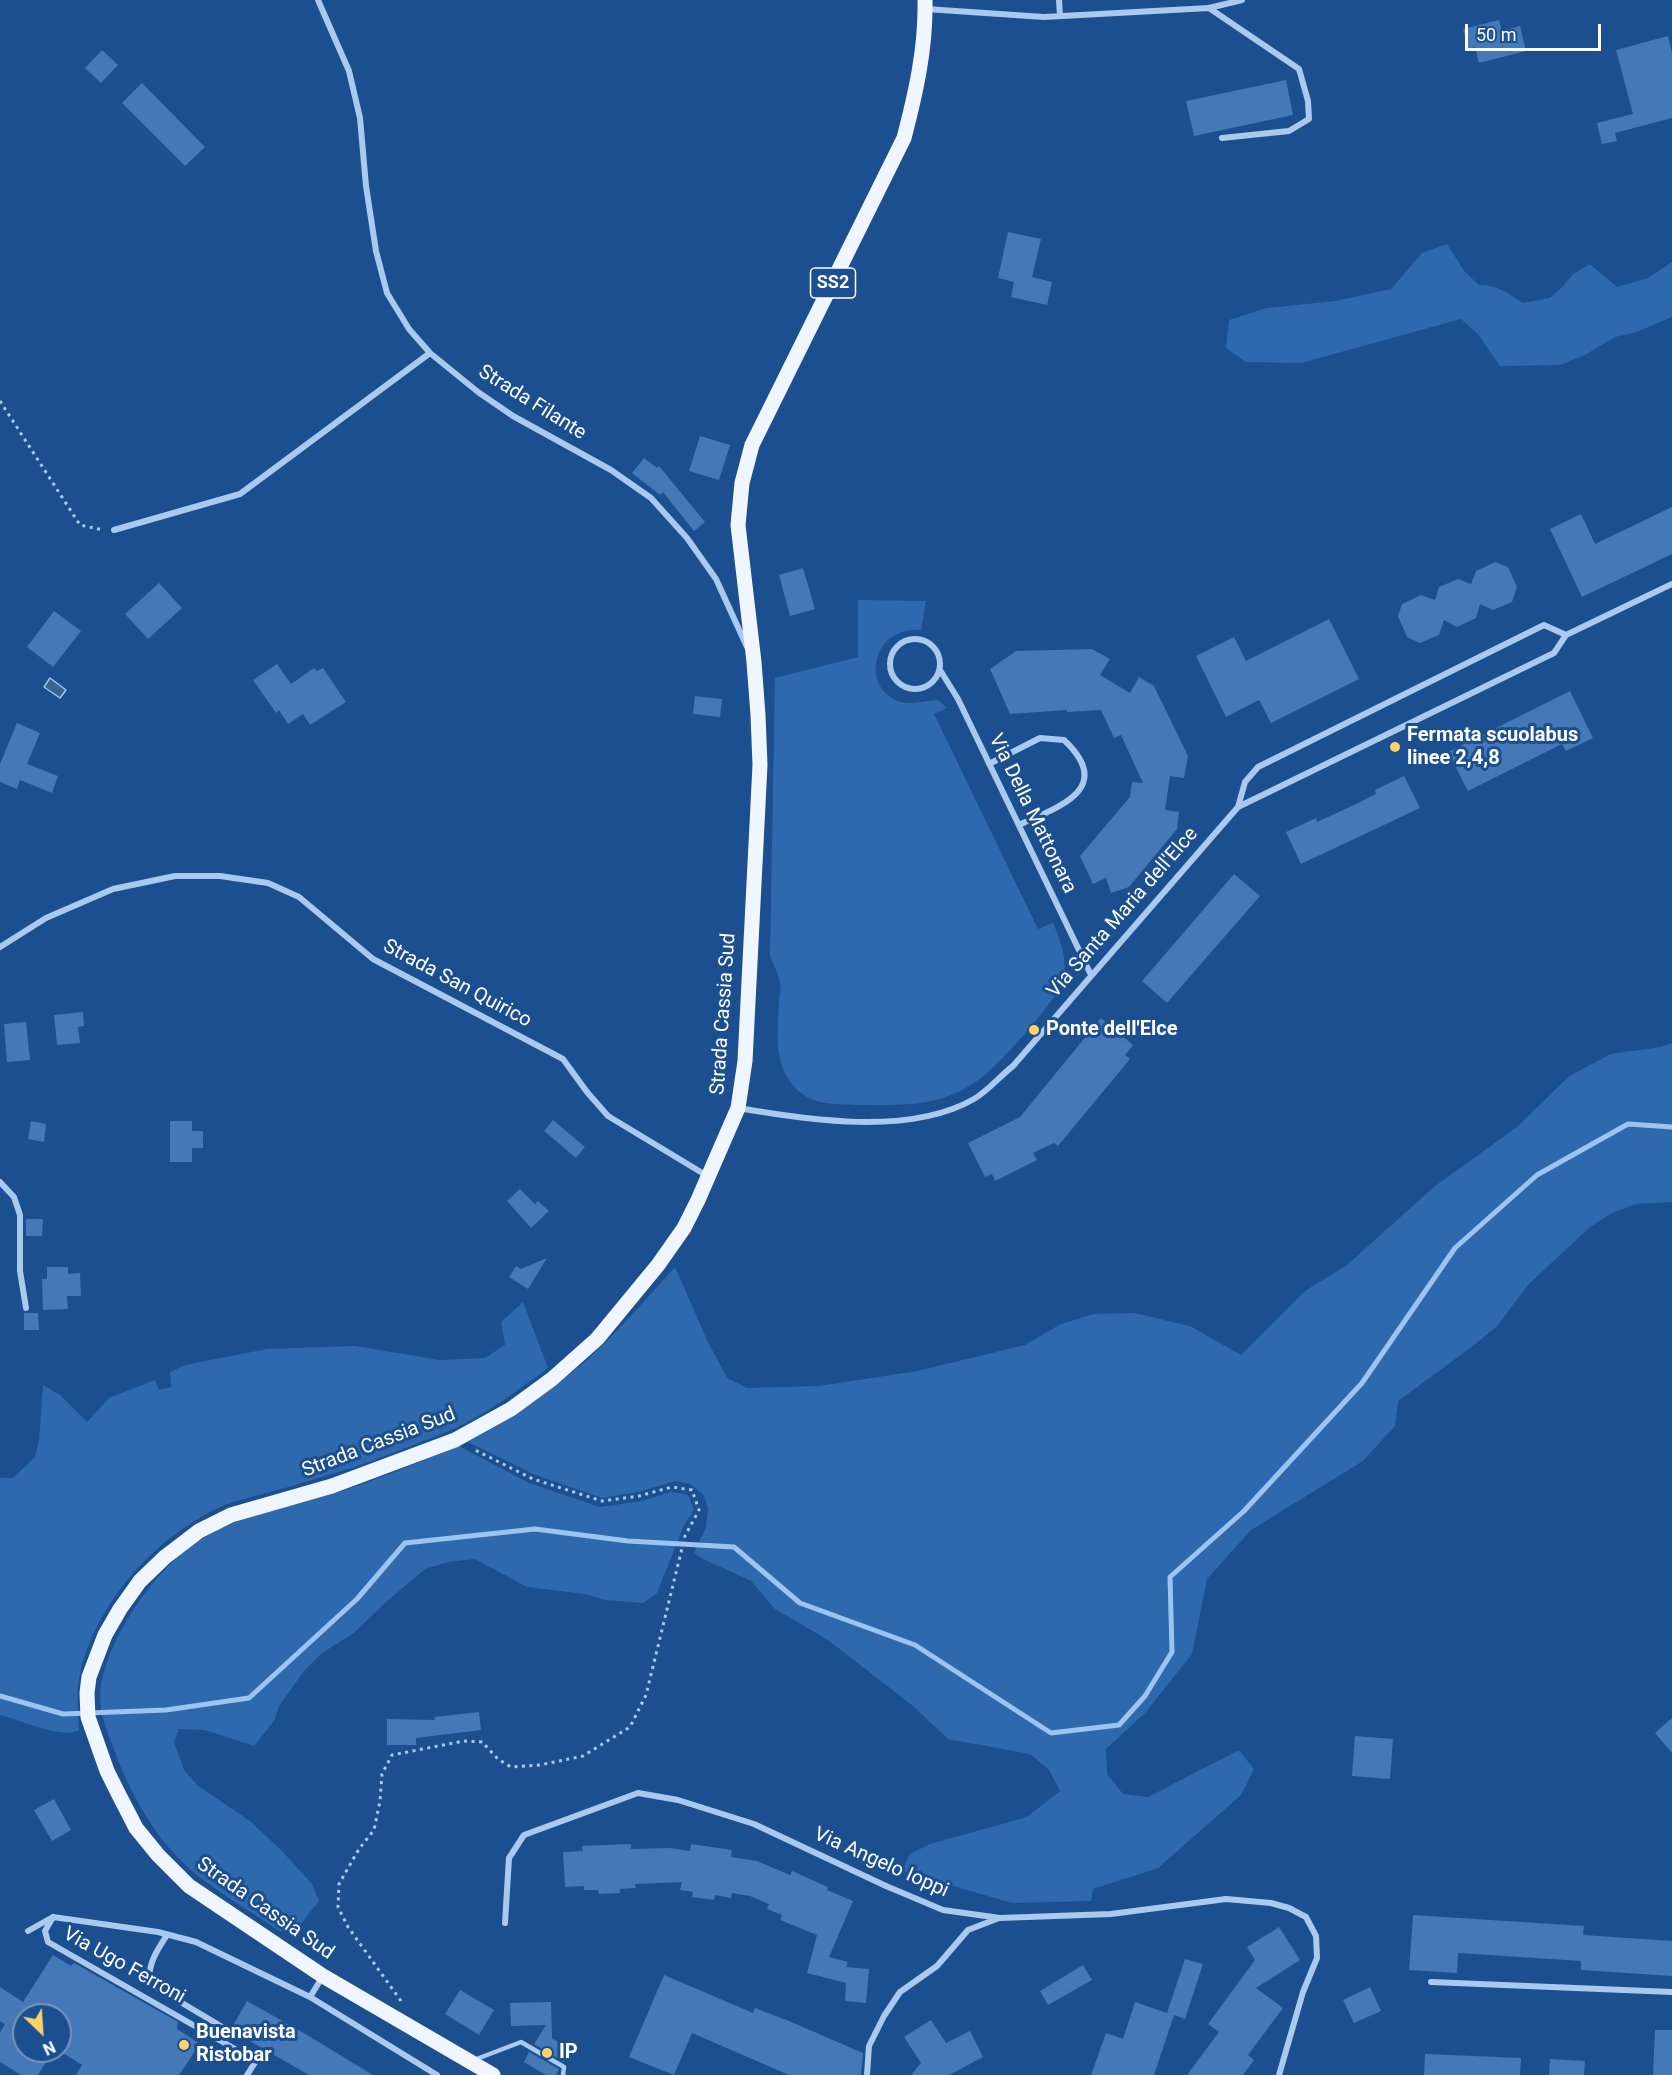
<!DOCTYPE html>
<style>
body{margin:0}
#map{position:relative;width:1672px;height:2075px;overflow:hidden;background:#1b4f8f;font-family:Roboto,sans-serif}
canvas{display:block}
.north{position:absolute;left:12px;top:2003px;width:60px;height:60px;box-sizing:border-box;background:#1b4f8f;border:2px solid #7695bc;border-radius:50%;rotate:155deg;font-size:16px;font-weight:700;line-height:24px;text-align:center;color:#fff}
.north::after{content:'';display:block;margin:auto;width:21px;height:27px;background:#ffd166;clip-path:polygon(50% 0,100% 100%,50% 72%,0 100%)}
.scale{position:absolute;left:1465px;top:24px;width:136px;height:27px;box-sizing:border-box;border:3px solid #fff;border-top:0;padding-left:8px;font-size:18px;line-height:21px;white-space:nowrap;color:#fff;-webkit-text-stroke:4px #1b4f8f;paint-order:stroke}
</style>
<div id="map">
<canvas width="1672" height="2075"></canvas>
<div class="north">N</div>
<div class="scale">50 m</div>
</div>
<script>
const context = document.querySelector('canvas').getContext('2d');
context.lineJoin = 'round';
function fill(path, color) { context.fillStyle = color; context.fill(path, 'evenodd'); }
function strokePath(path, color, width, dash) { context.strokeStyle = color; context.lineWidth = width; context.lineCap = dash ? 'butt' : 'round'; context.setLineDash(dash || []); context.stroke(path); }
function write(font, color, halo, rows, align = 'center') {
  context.font = font + ' Roboto,sans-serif'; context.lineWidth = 6; context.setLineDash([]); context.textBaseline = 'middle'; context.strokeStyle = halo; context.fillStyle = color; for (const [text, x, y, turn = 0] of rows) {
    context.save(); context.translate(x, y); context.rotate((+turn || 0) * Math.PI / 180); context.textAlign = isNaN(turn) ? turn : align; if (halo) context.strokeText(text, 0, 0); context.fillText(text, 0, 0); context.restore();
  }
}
const green = new Path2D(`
 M1447,244L1465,272L1479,285C1497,285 1508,293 1523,303L1550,298L1563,286L1573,274L1590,264L1617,287L1648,278L1672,262V317L1634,333L1615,337L1585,355L1561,365L1500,366L1478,334L1461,319L1301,363L1246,362L1226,348L1229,320L1267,308L1336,301L1391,289L1422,253Z
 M858,600L926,601L921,630C872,625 859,689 901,702C913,705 927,700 938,700L947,708L934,714L1038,929L1053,923C1060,939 1067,958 1064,976C1061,997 1004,1059 986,1074C975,1083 964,1090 951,1095C922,1107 887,1105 857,1105C832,1104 807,1105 791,1083C773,1058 778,1029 779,1000C780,994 781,987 780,982C778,973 773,964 770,956L775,678L858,657Z
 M1672,1043V1202L1636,1204L1612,1213L1590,1227L1528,1285L1497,1326L1473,1346L1398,1401L1395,1426L1363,1461L1251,1530L1207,1579L1192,1654L1145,1713L1106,1749L1107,1774L1123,1794L1148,1797L1239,1750L1254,1769L1241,1795L1158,1868L1093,1889L1091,1901L1012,1903L902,1871L910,1854L930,1844L1027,1817L1060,1791L1049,1770L1030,1754L948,1739L913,1706L828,1640L775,1609L751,1581L703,1559L694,1553L706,1527L708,1508L703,1494L690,1484L676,1481L638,1492L602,1498L533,1474L468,1442C518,1414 561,1385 603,1345C628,1320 651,1293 675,1267L707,1340L727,1378L747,1388L819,1386L917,1371L1025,1345L1059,1325L1093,1314L1134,1313L1190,1326L1241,1355L1305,1291L1347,1265L1435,1186L1517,1127L1569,1076L1611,1054L1661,1047Z
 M523,1302L548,1368C517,1391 485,1415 449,1431C409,1447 367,1464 325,1476C302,1483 279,1490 255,1496C245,1499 234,1501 225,1505C161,1533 106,1591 84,1658C76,1681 77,1705 79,1730C62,1740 19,1719 0,1715V1478H13L35,1457L39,1441L43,1385L60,1395L87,1422L109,1398L155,1380L159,1390L171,1387L170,1372L185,1365L267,1349L355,1346L440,1360L485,1358L505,1345L501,1322Z
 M459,1446L529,1483L600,1507L641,1501L671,1492L688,1495L694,1510L684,1525L657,1593L643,1603L605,1600L585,1594L527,1587L475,1559L448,1562L425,1569L385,1603L354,1633L322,1653L304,1671L279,1706L274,1721L254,1746L205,1730L179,1729L174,1742L184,1770L197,1785L250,1821L282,1851L312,1884L319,1901L300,1925L281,1932C253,1913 224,1896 198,1876C156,1842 130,1794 112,1744C106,1729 100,1713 100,1696C101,1670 114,1642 127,1620C147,1587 171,1558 204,1538C242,1514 290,1507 332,1494C375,1481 417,1463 459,1446Z`);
const water = new Path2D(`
 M50,678L66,690L60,698L44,687Z`);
const stream = new Path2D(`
 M0,1696L63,1714L166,1710L249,1698L357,1599L405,1543L535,1529L628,1541L734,1547L800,1603L915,1645L1051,1733L1119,1725L1145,1696L1172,1652L1170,1577L1244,1511L1362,1383L1455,1248L1537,1175L1628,1124L1672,1127`);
const building = new Path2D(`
 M1499,20L1502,31L1520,26L1526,51L1479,63L1475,47L1468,49L1463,29Z
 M1668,36L1672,53V118L1615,133L1617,141L1602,144L1597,123L1633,114L1616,50Z
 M102,50L118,65L101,83L85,68Z
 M1286,80L1293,115L1194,136L1186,101Z
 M142,83L205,147L185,166L122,103Z
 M1008,232L1041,239L1032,277L1052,282L1047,305L1011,297L1014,282L998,278Z
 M700,436L730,445L719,480L689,471Z
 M644,458L657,468L659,466L705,522L694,531L663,492L660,495L632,473Z
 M1672,507V554L1582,597L1550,529L1581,514L1595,544Z
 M1495,562L1508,567L1517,587L1512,602L1493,610L1480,604L1476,618L1457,627L1444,620L1439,635L1420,643L1407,637L1398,616L1402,604L1421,595L1435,600L1439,587L1458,579L1471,584L1476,571Z
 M803,568L815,609L790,616L779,575Z
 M159,583L182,608L148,639L125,614Z
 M54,611L81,631L53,667L27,647Z
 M1329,619L1359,679L1271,723L1259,700L1226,717L1196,656L1234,637L1246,661Z
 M1092,649L1110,659L1100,675L1130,693L1139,677L1154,686L1188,756L1184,778L1170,776L1165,810L1179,812L1177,829L1129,887L1111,893L1106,878L1093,884L1080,856L1130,797L1132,782L1143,783L1121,735L1114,738L1101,710L1067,712V710L1010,714L990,669L1016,651Z
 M277,664L291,684L314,668L317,671L323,668L346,702L310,725L303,714L288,724L279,710L276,713L253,680Z
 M1570,691L1593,738L1566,751L1562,744L1468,791L1448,752Z
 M695,696L722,699L720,717L693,714Z
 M17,723L40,733L27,764L58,776L52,793L20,780L17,789L0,782V764Z
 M1404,776L1420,808L1301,864L1286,832L1316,818L1317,822L1354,805L1376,794L1375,790Z
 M1234,874L1260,896L1167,1003L1142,981Z
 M83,1012L84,1026L78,1027L80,1043L57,1045L54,1015Z
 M1101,1018L1133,1045L1125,1055L1130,1059L1058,1146L1054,1143L1033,1153L1037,1160L995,1181L992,1174L985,1177L968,1143L1020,1117Z
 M26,1022L30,1060L7,1062L4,1024Z
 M553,1120L585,1147L576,1158L544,1131Z
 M31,1121L46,1124L44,1142L28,1139Z
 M170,1121H192V1131H203V1148H192V1162H170Z
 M520,1189L535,1204L538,1201L549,1211L531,1228L507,1201Z
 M26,1219H43L42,1236H26Z
 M547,1258L528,1289L509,1277L516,1266L521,1269Z
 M47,1267H68V1274L80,1273L81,1296H67L68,1309L43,1310L42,1279H47Z
 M24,1313H38L39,1330H24Z
 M479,1712L481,1730L416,1738V1745H387V1719L435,1720L434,1717Z
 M1672,1718V1753L1655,1733Z
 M1355,1736L1393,1739L1390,1779L1352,1776Z
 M54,1799L71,1830L52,1841L34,1810Z
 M631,1844V1849L670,1848L690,1851L691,1844L732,1850L731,1857L757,1861L790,1875L792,1871L828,1887L827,1890L853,1901L829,1957L848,1962L846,1967L869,1969L866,2003L845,2001L846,1983L807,1973L817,1935L780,1920L782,1915L767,1909L769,1904L750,1896L732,1893L731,1898L715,1895L714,1900L692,1897L693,1892L680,1890L682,1882L635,1884L636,1888L620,1889V1893L599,1894L598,1890H584V1886L565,1887L563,1852L583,1851L582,1846Z
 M1413,1915L1584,1926L1583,1935L1672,1941V1976L1581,1970V1961L1458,1953L1457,1973L1409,1970Z
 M1279,1927L1300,1960L1256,1988L1283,2008L1248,2055L1254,2060L1243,2075H1187L1219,2032L1208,2024L1255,1960L1247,1947Z
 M53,1955L71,1966L74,1963L178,2022L177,2029L200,2044L179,2075H76L82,2065L60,2051V2015H24V2051H53L38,2075H21L0,2062V2033L5,2024L0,2021V1987L23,2002Z
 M1185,1959L1203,1964L1185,2019L1174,2015L1154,2075H1091L1106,2033L1123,2039L1135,2002L1167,2013Z
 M1083,1965L1092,1980L1048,2005L1040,1991Z
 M664,1975L753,2013L755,2008L789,2021L863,2053L861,2075H789L692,2033L674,2075L629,2057Z
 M1370,1987L1381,2011L1354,2023L1343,2000Z
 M460,1990L494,2010L479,2035L445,2014Z
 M247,2001L302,2032L373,2075H309L234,2032L232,2027Z
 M551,2002L552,2038L571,2050L564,2062L534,2044L546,2025L511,2026L510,2003Z
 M931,2020L946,2043L970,2031L983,2057L949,2075H911L921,2063L904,2037Z
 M1655,2030H1672V2075H1653Z
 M529,2052L559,2069L556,2075H546L524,2062Z
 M1425,2054L1521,2058L1520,2075H1424Z
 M1550,2059L1585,2061L1584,2075H1549Z`);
const path = new Path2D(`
 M0,401L80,525L103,530
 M401,2001L348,1927L338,1907L339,1884L359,1849L374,1830L380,1801L382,1774L392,1755L464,1741L482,1742L498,1759L511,1767L540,1765L583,1756L630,1727L646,1695L685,1536L699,1510L692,1490L672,1487L639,1496L602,1501L533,1479L473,1449`);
const service = new Path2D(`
 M474,2060L521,2042L564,2067L563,2075`);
const minor = new Path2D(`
 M318,0L349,71L360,118L366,186L376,251L387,293L409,329L430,353L478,392L513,416L611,470L651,498L687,538L716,579L747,647
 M1059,0L1060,16
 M1209,8L1299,69L1308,101L1309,119L1289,131L1222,138
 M926,9L1044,17L1209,8L1242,0
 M114,530L240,494L430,353
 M890 664a25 25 0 1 1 50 0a25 25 0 1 1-50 0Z
 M940,670L958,699L1091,975
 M989,764L1040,738L1064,740C1116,789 1058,807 1019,825
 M1238,807L1245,782L1258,767L1544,625L1566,635
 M0,947L46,918L113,889L175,876H220L268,883L299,897L373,959L563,1059L587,1092L608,1116L709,1177
 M738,1108C808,1120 910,1136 974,1099C988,1091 1000,1076 1013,1066L1238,807L1554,653L1566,635L1672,584
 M0,1182L14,1197L20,1215V1271L26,1308
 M53,1917L45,1931L48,1942L256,2061L247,2075
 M505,1923L509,1858L524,1835L638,1793L678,1800L754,1824L886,1886L943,1910L1000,1918L1111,1914L1226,1899L1271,1903L1289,1908L1306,1917L1316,1936L1317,1958L1303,1992L1279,2075
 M28,1931L53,1917L158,1932L196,1942L310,1997L323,1976
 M167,1935C158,1949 150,1960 149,1978L157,1988L229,2031
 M1431,1982L1672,1992
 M310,1997L437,2075
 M867,2075L869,2046L884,2016L900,1992L937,1966L968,1930L999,1918`);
const primary = new Path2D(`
 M493,2075L323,1976L189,1886L158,1855L136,1828L119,1795L107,1771L88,1717L87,1693L89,1677L105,1635L120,1609L140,1581L165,1557L199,1531L231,1515L332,1486L455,1440L511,1409L552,1379L597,1339L658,1265L684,1228L698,1200L738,1108L745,1061L760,765L758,715L754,662L738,525L742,483L752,445L904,138C916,92 926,48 925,0`);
const markers = [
 [1395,747,6,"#ffd166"],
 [1034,1030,6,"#ffd166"],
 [184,2045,6,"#ffd166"],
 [547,2053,6,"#ffd166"]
];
const shields = [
 [833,283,45]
];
const shieldNames = [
 ["SS2",833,283]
];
const streetNames = [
 ["Strada Filante",532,403,32],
 ["Via Della Mattonara",1032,814,64],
 ["Via Santa Maria dell'Elce",1123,913,-49],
 ["Strada San Quirico",457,984,28],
 ["Strada Cassia Sud",724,1014,-86],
 ["Strada Cassia Sud",379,1443,-21],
 ["Via Angelo Ioppi",881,1863,24],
 ["Strada Cassia Sud",265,1909,35],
 ["Via Ugo Ferroni",124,1966,29]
];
const poiNames = [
 ["Fermata scuolabus",1407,736],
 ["linee 2,4,8",1407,759],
 ["Ponte dell'Elce",1046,1030],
 ["Buenavista",196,2033],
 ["Ristobar",196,2056],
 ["IP",559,2053]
];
fill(green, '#2e69ad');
fill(water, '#3c6290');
strokePath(water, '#9cc4f0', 1.5);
strokePath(stream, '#9cc4f0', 5);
fill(building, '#4478b7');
strokePath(path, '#a9c9ee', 3, [3, 4.5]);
strokePath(service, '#a9c9ee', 4.5);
strokePath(minor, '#a9c9ee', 6);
strokePath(primary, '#f0f6ff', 15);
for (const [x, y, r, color] of markers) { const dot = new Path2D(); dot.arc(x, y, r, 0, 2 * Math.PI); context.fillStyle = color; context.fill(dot); strokePath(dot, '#1b4f8f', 2); }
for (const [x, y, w] of shields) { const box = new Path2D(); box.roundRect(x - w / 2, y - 15, w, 30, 4.5); context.fillStyle = '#1b4f8f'; context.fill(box); strokePath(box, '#fff', 1.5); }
write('bold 18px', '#fff', null, shieldNames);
write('20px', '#fff', '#1b4f8f', streetNames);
write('bold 20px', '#fff', '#1b4f8f', poiNames, 'left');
</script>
